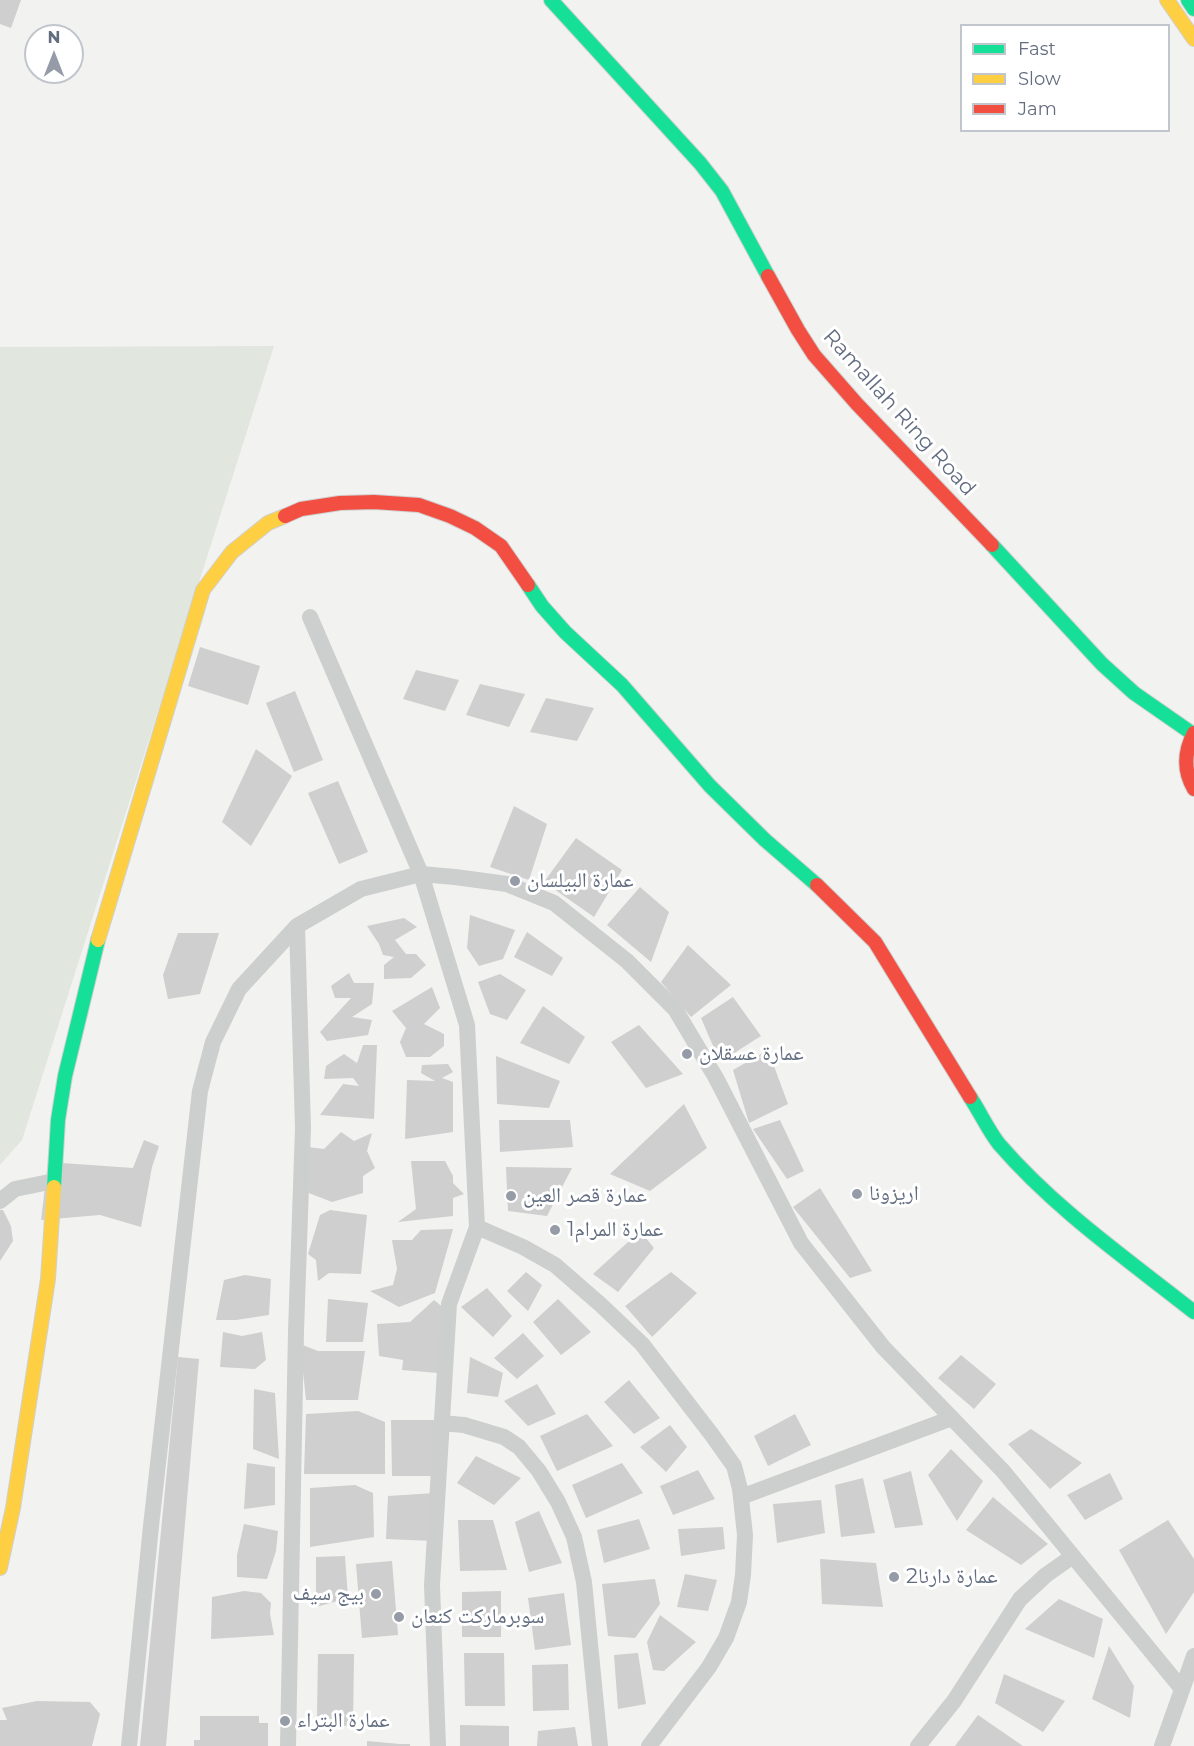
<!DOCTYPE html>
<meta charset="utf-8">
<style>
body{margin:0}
#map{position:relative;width:1194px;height:1746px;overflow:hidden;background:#f2f3f0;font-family:Montserrat,sans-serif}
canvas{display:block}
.legend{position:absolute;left:960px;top:24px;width:210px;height:108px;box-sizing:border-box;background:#fff;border:2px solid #c1c5cc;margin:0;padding:8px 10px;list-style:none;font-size:18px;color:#636d80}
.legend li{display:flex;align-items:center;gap:12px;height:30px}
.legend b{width:30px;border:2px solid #c1c5cc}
.north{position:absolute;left:24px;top:24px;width:60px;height:60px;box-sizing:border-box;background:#fff;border:2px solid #c1c5cc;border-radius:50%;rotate:0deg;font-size:16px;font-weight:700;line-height:24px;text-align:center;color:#636d80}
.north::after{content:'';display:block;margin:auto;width:21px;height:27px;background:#959ca7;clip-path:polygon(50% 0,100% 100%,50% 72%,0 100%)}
</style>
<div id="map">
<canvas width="1194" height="1746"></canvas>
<ul class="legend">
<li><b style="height:8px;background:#16e098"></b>Fast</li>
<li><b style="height:8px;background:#ffcf43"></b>Slow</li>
<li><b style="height:8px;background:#f24e42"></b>Jam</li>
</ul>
<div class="north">N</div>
</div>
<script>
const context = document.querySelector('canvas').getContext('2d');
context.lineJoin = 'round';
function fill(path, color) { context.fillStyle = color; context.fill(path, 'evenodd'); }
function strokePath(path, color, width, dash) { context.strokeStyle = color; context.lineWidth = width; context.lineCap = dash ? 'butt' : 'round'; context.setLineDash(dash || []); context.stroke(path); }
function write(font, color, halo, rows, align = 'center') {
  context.font = font + ' Montserrat,"Noto Naskh Arabic",sans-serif'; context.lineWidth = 6; context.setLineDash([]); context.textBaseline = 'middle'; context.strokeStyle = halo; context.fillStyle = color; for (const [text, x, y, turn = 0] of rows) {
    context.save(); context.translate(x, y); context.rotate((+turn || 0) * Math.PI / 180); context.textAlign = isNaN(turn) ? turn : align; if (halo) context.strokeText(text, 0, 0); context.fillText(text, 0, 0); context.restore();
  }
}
const green = new Path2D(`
 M274,346L22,1140L0,1165V347Z`);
const building = new Path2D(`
 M0,0H21L11,28L0,24Z
 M200,647L260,666L248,705L188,686Z
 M416,670L459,680L445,711L403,699Z
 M480,684L525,694L509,727L466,715Z
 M295,691L323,760L294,772L266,703Z
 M546,698L594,708L577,741L530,732Z
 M256,749L292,776L251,846L222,822Z
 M338,781L368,852L339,864L308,793Z
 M514,806L547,824L529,880L490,867Z
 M576,838L622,870L594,917L544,882Z
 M640,887L669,912L651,962L607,925Z
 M470,915L515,930L503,959L479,966L467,948Z
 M404,918L417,927L395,940L406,954H416L426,965L411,978L384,979V965L394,957L383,955L379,944L367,926Z
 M527,932L563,958L552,976L514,957Z
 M178,933H219L200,994L168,999L163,975Z
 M688,945L731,985L691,1017L661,982Z
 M349,973L354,983H374L372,1004L352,1017L372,1020L368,1035L327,1041L320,1032L351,998H335L331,986Z
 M500,974L526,990L507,1020L490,1014L478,982Z
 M432,987L440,1008L424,1024L444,1034V1046L430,1057H406L400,1042L406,1028L392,1011Z
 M733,997L761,1036L720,1062L701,1018Z
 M543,1006L585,1037L569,1064L520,1043Z
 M639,1025L683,1074L646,1088L611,1042Z
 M363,1045H377L374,1119L320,1115L343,1084L359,1086L353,1078L324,1079L326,1066L344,1054L357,1063Z
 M768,1050L788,1104L749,1123L733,1070Z
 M496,1056L560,1081L549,1108L497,1104Z
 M448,1064L453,1072L442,1078L453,1082V1132L405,1139L407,1080L435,1081L421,1073L422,1065Z
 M684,1104L707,1148L650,1191L610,1174Z
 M499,1120H570L573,1147L500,1152Z
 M780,1120L804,1171L787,1179L753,1129Z
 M341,1132L354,1141L372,1133L367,1151L375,1168L363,1176V1193L332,1202L301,1190L308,1147L324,1149Z
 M144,1140L159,1146L152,1167L141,1227L100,1215L41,1220L48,1162L133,1168Z
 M411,1161H445L453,1176V1183L464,1194L453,1198V1216L398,1222L416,1209Z
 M506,1167L572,1168L547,1216L508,1211Z
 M820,1188L872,1271L850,1278L793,1207Z
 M0,1210H3L11,1226L13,1241L0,1261Z
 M330,1210L367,1215L361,1274L329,1273L318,1281L316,1260L308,1254L320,1215Z
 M453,1229L435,1293L399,1307L370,1291L393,1285L397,1269L392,1240H412L421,1230Z
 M640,1231L654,1248L618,1292L593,1274Z
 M526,1272L542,1285L528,1311L507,1291Z
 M671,1272L697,1293L652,1337L625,1306Z
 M245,1275L271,1279L269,1315L236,1320H216L224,1280Z
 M487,1288L512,1316L493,1337L461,1307Z
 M328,1299L368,1303L363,1342H326Z
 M558,1299L591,1332L561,1355L533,1322Z
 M434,1300L445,1309L438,1373L402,1370L403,1360L379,1356L377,1324L410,1322Z
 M223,1332L242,1336L262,1332L266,1360L255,1369L220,1367Z
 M523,1333L544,1356L517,1379L494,1358Z
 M300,1344L318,1351H365L358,1400H306Z
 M961,1355L996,1384L974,1409L938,1378Z
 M178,1357L199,1359L166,1746H140Z
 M470,1357L503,1373L498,1397L467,1393Z
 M629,1380L660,1418L634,1434L604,1402Z
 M537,1384L556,1414L528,1426L504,1401Z
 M254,1389L275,1393L279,1459L253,1449Z
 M358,1411L385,1422V1474H304L306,1414Z
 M587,1414L613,1446L557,1471L540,1436Z
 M795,1414L811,1445L768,1466L754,1436Z
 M391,1420H438L433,1476H392Z
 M670,1425L687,1447L666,1472L640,1447Z
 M1031,1429L1082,1463L1050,1489L1008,1444Z
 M951,1449L983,1481L957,1521L928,1475Z
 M476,1456L521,1478L494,1505L457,1483Z
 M247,1463L275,1467V1505L244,1509Z
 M622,1463L643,1493L586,1518L572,1485Z
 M698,1470L715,1499L673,1515L660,1486Z
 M911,1471L923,1525L895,1528L883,1480Z
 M1110,1473L1123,1499L1085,1520L1067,1495Z
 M863,1478L875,1533L841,1537L835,1485Z
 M355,1485L373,1493L374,1537L310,1547V1488Z
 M435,1493L434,1541L386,1539L388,1496Z
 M993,1497L1048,1544L1021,1565L966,1530Z
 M821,1500L825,1533L777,1543L773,1504Z
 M539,1511L562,1563L529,1572L515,1522Z
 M639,1519L650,1549L604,1563L597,1530Z
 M458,1520H493L507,1570L460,1571Z
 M1168,1520L1194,1559V1592L1166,1634L1119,1550Z
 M244,1524L278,1531L276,1551L267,1579L237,1577V1555Z
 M723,1527L725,1549L681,1556L678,1529Z
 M345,1556L348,1598L316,1607V1557Z
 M820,1559L876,1563L883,1607L822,1604Z
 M392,1561L398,1635L362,1638L356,1564Z
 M685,1574L717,1580L708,1611L677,1607Z
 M655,1579L660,1604L635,1638L608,1636L602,1584Z
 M244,1591L261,1593L271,1603L270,1614L274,1635L211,1639L212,1597Z
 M501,1591V1637H462V1592Z
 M564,1593L571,1645L535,1650L528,1598Z
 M1059,1599L1103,1619L1094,1658L1025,1629Z
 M660,1615L696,1642L664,1671L653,1670L647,1642Z
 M1109,1646L1134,1686L1130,1718L1092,1699Z
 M464,1653H504L505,1706H465Z
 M638,1653L646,1704L618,1709L614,1655Z
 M318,1654H354L353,1726L324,1725V1716H317Z
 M568,1664L569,1710L533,1711L532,1665Z
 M1004,1674L1065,1701L1043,1732L995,1703Z
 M37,1701L90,1702L100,1714L92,1746H0V1720H7L2,1708Z
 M978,1715L1023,1746H955Z
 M200,1716H259V1723H268V1746H194V1740H200Z
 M460,1725L509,1726V1746H460Z
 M575,1727L578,1746H537L538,1731Z
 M367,1741L400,1744H410V1746H367Z`);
const street = new Path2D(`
 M310,617L421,874L467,1025L477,1227L449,1304L432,1585L438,1746
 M0,1201L15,1189L54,1181
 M477,1227L523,1247L555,1265L601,1305L642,1344L712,1435L734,1466L740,1489L745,1535L743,1575L739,1602L726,1638L709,1667L649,1746
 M441,1423L464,1425L504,1437L519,1447L539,1471L558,1502L574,1537L584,1582L600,1746
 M741,1497L952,1418
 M129,1746L151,1526L200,1091L213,1042L239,989L297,926
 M288,1746L296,1331L303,1128L297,926L361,889L421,874L455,877L507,884L554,903L627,961L675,1009L716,1078L801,1243L883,1347L1003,1471L1182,1689
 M918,1746L954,1701L1020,1599L1046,1575L1073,1556
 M1162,1746L1194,1656`);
const fast = new Path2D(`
 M551,0L700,163L722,191L768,276
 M1188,0L1194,9
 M992,545L1102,664L1134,693L1193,734
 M528,585L542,606L565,632L622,685L710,786L765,840L817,885
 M970,1097C980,1112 988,1130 999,1144C1055,1209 1127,1259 1194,1312
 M54,1187L58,1120L65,1076L98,940`);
const slow = new Path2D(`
 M1167,0L1194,39
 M98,940L203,590L232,552L268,523L285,516
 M0,1568L13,1508L48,1279L54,1187`);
const jam = new Path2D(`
 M768,276L798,330L814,355L857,404L992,545
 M285,516L301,509L340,503L374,502L419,505L450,516L475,528L501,546L528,585
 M1194,733C1184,752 1183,770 1194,789
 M817,885L875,942L970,1097`);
const markers = [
 [515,881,6,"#959ca7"],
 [687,1054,6,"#959ca7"],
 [857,1194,6,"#959ca7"],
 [511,1196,6,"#959ca7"],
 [555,1230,6,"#959ca7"],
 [894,1577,6,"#959ca7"],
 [376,1594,6,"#959ca7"],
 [399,1617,6,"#959ca7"],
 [285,1721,6,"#959ca7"]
];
const streetNames = [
 ["Ramallah Ring Road",899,413,48]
];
const poiNames = [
 ["عمارة البيلسان",527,881],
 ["عمارة عسقلان",699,1054],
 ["اريزونا",869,1194],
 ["عمارة قصر العين",523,1196],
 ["عمارة المرام1",567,1230],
 ["عمارة دارنا2",906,1577],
 ["بيج سيف",364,1594,"right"],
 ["سوبرماركت كنعان",411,1617],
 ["عمارة البتراء",297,1721]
];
fill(green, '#e1e6df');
fill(building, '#cecfce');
strokePath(fast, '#cfd0d0', 16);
strokePath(slow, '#cfd0d0', 16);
strokePath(jam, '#cfd0d0', 16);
strokePath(street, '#cdcece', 16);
strokePath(fast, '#16e098', 14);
strokePath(slow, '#ffcf43', 14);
strokePath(jam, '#f24e42', 14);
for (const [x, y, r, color] of markers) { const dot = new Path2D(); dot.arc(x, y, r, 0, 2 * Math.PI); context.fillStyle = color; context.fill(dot); strokePath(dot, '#fff', 2); }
write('21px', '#636d80', '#fff', streetNames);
write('21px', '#636d80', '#fff', poiNames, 'left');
</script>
